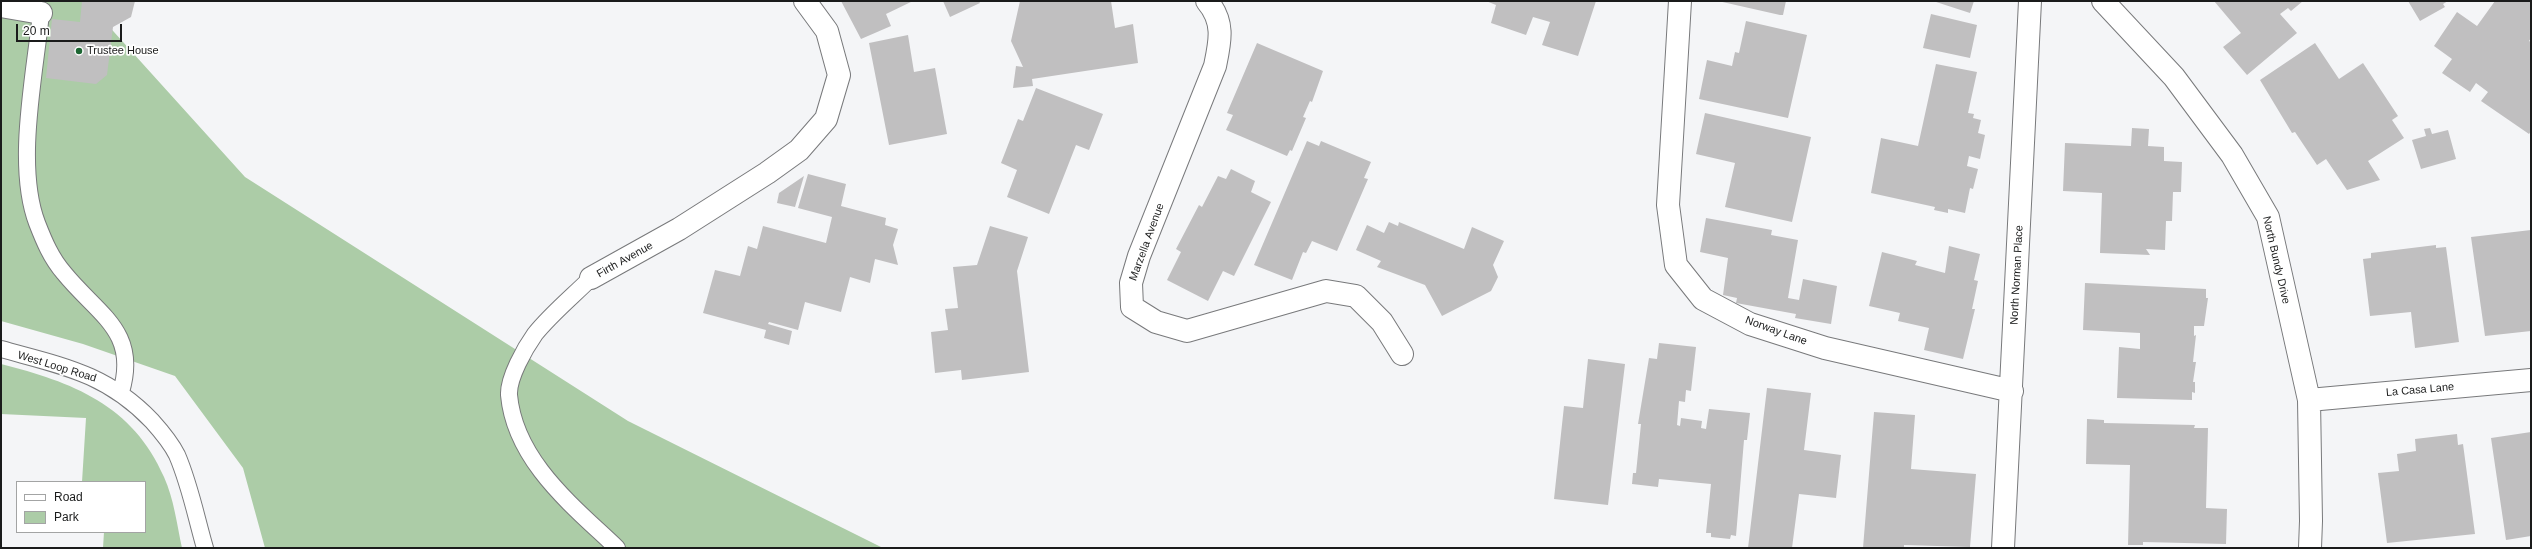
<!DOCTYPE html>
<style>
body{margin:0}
#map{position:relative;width:2532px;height:549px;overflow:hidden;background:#f4f5f7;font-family:Arial,sans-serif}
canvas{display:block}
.frame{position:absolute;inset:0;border:2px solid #1a1b1b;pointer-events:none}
.legend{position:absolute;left:16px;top:481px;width:130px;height:52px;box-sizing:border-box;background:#fff;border:1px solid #a3a4a4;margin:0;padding:5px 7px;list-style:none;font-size:12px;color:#1a1b1b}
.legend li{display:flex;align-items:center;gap:8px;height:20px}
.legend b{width:20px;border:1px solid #a3a4a4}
.scale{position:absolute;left:16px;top:24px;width:106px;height:18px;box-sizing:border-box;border:2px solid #1a1b1b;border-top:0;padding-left:5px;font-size:12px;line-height:14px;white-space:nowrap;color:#1a1b1b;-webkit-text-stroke:3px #fff;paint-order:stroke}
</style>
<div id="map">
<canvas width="2532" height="549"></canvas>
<div class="frame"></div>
<ul class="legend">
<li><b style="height:5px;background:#fff"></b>Road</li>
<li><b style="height:11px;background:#accca7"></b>Park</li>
</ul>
<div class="scale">20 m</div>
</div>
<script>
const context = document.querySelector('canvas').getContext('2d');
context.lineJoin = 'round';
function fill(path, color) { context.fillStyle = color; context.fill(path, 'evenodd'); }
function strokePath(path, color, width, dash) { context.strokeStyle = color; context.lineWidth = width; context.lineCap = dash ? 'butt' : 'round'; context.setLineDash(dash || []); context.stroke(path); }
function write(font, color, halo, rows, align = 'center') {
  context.font = font + ' Arial,sans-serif'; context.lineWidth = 3.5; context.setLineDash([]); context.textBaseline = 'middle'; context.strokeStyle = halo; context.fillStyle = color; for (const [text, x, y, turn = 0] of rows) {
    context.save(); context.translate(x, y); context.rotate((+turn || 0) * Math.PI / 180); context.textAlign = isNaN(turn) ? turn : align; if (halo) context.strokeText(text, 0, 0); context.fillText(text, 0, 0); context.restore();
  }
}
const green = new Path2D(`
 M1,1H86L245,177L628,421L883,548H265L243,468L175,376L83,344L1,321Z
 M1,364C72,382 133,405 164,477C174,499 177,525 182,548H103L104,532H145V482H82L86,418L1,414Z`);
const building = new Path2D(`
 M82,1H135L131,17L113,27L107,75L96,84L46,78L52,19L80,22Z
 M841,1H913L886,14L891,26L861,39Z
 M943,1H979L980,3L950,17Z
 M1020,1H1111L1115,28L1133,24L1138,63L1032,79L1033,86L1013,88L1016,66L1023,67L1011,41Z
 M1486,1H1596L1578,56L1542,45L1550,22L1533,17L1526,35L1491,23L1496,5Z
 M1718,1H1786L1783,15H1780Z
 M1933,1H1974L1970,13Z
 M2214,1H2303L2291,11L2288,8L2280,14L2297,33L2247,75L2223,47L2241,33Z
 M2408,1H2448L2443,4L2445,7L2420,21Z
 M2495,1H2531V38L2529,41L2531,42V131L2529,134L2481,101L2488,92L2476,83L2470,92L2442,73L2452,59L2434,46L2457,12L2477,26Z
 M1931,14L1977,25L1970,58L1923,48Z
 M1746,21L1807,35L1788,118L1699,99L1707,60L1732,66L1735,52L1739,53Z
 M908,35L914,72L935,68L947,134L889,145L869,43Z
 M1257,43L1323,71L1312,102L1310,101L1303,117L1306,118L1292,151L1290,150L1287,156L1226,130L1233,115L1227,113Z
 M2315,43L2339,79L2363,63L2398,116L2392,120L2404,138L2368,161L2380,180L2347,190L2326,159L2317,165L2295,132L2292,133L2260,80Z
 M1936,64L1977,72L1968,113L1974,114L1973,118L1981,120L1978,133L1985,135L1980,159L1969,156L1967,166L1978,169L1973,189L1970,188L1965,213L1948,209V213L1934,210L1935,207L1871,193L1881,138L1918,146Z
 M1036,88L1103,114L1089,150L1076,145L1049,214L1007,197L1017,170L1001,163L1018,119L1023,121Z
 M1705,113L1811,137L1792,222L1725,207L1735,163L1696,154Z
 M2132,128L2149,129L2148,146L2164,147V161L2182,162L2181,192H2173L2172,221H2166L2165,250L2146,249L2150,255L2100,253L2102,193L2063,191L2065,143L2131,146Z
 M2430,128L2432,134L2448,130L2456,159L2421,169L2412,140L2426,136L2424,129Z
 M1307,141L1319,146L1321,141L1371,162L1364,178L1368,179L1337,251L1312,241L1306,253L1303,252L1292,280L1254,265Z
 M1231,169L1255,181L1251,192L1271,202L1234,276L1223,271L1208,301L1167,280L1181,252L1176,249L1199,205L1202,207L1218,176L1226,179Z
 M808,174L846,184L841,206L886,218L885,225L898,229L893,245L898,265L875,259L870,283L850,277L841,312L805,302L798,330L769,322L768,324L792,331L789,345L764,338L766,330L703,313L715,270L740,276L748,246L757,249L763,226L826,243L832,217L798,208Z
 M804,176L795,207L777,203L779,193Z
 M1706,218L1772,230L1771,235L1798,240L1788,298L1799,300L1803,279L1837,286L1831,324L1795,318L1796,314L1736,303L1737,298L1723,295L1728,258L1700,252Z
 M1389,222L1398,226L1399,222L1464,249L1472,227L1504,241L1493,265L1498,277L1491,291L1442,316L1425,285L1377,267L1381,261L1356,250L1367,225L1384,233Z
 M990,226L1028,237L1017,271L1029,372L962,380L961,370L935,373L931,332L948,330L945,309L958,308L953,267L977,265Z
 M2531,230V331L2485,336L2471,237Z
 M2436,245V248L2446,247L2459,342L2415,348L2411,312L2370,316L2363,259L2371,258V253Z
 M1949,246L1980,254L1974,280L1978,281L1972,309H1975L1963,359L1924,350L1929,328L1898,321L1900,313L1869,306L1882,252L1917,261L1915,265L1945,273Z
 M2085,283L2206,289V298H2208L2204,326H2194V336L2196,335L2193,362H2196L2193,382H2195V393L2192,392V400L2117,398L2119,347L2140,349V333L2083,330Z
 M1659,343L1696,347L1691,391L1686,390L1685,402L1679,401L1677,425L1680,426L1681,418L1702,421L1701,428L1706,429L1709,409L1750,413L1747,440H1744L1736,536L1731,535L1730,539L1711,537V533H1706L1711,484L1659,479L1658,487L1632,484L1633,473H1636L1641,424H1638L1649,358L1657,359Z
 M1588,359L1625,364L1608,505L1554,499L1564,406L1583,408Z
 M1767,388L1811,393L1804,450L1841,455L1836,498L1799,494L1792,548H1748Z
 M1874,412L1915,415L1911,469L1976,474L1970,547L1904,545V548H1863Z
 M2087,419L2104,420V423L2195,425L2194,428H2208L2206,508L2227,509L2226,544L2143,542V545H2128L2130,465L2086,464Z
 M2531,432V536L2506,540L2491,438Z
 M2457,434L2458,445L2463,444L2475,534L2387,543L2378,473L2399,471L2397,454L2416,451L2415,439Z`);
const lane = new Path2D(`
 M41,13C35,74 15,165 37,223C44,241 51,258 64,273C98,315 139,331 121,392
 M591,278C573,296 551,314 535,334C525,348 508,378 509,395C515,461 573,506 617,548
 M1,349C62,366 106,373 152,421C161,431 171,443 177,455C190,485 196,517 205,548`);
const street = new Path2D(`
 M1207,1C1225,22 1220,42 1215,66L1139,256L1131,283L1132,307L1156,322L1187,331L1326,291L1356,296L1382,322L1402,354
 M1680,1L1668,205L1676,265L1703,299L1750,324L1825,348L2012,391
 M2103,1L2174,77L2232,155L2268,217L2309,400L2311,521L2310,548
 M1,6L41,13
 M591,278L679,229L767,173L799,150L826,119L839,75L827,31L805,1
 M2309,400L2531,380
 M2003,548L2030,1`);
const markers = [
 [79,51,4,"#1d6633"]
];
const poiNames = [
 ["Trustee House",87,51]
];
const streetNames = [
 ["Marzella Avenue",1147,242,-70],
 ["Firth Avenue",625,260,-29],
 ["North Bundy Drive",2276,260,77],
 ["North Norman Place",2017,275,-87],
 ["Norway Lane",1776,331,20],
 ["West Loop Road",57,367,17],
 ["La Casa Lane",2420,390,-5]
];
fill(green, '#accca7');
fill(building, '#c0bfc0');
strokePath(lane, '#78797b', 18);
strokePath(street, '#78797b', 24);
strokePath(lane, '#fff', 16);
strokePath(street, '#fff', 22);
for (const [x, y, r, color] of markers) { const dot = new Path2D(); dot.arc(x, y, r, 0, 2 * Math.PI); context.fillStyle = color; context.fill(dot); strokePath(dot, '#fff', 1.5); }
write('11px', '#1a1b1b', '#fff', poiNames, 'left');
write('11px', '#1a1b1b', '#fff', streetNames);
</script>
